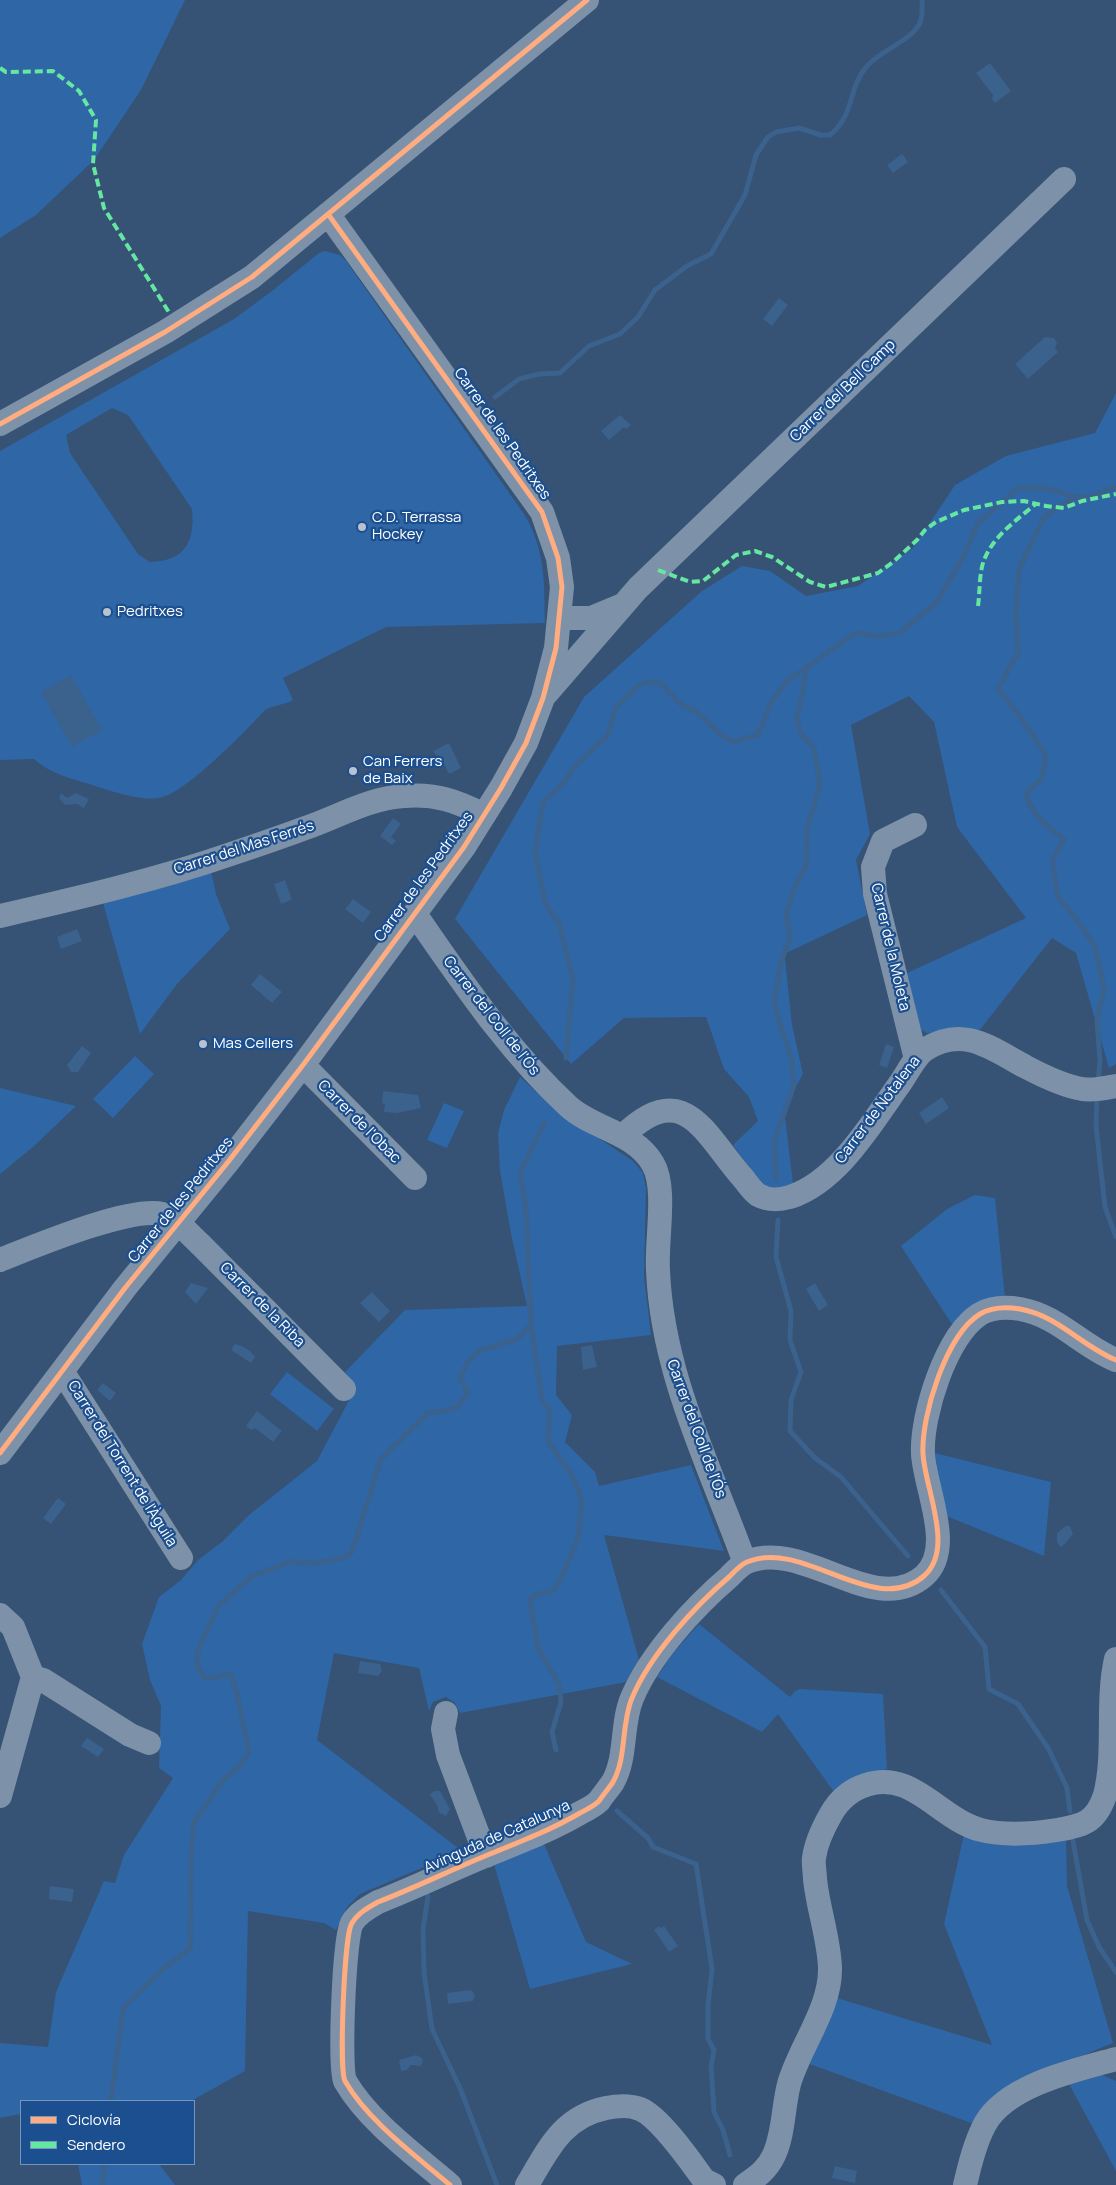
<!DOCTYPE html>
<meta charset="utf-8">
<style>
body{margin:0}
#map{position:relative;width:1116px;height:2185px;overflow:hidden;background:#365274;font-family:Manrope,sans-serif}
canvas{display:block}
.legend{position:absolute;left:20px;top:2100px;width:175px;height:65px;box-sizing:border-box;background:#1b4f8f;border:1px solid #7695bc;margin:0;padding:6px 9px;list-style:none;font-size:15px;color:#fff}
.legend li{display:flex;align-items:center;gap:10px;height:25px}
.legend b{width:25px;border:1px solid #7695bc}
</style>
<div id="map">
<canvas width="1116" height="2185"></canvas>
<ul class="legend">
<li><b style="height:6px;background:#ffac80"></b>Ciclovía</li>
<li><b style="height:6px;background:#66e7a1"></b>Sendero</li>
</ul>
</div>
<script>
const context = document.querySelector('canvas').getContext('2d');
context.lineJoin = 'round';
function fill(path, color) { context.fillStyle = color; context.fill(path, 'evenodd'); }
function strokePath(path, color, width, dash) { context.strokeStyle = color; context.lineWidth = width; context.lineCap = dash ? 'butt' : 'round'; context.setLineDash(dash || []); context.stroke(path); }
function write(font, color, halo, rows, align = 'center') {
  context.font = font + ' Manrope,sans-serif'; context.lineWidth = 4.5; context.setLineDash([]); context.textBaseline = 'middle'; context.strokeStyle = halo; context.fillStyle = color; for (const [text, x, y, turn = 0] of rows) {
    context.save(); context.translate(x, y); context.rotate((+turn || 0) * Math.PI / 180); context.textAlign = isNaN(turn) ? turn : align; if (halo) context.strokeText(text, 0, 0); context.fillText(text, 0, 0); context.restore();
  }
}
const green = new Path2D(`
 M0,0H185L141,90L94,160L36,215L0,238Z
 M325,251L340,255L346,261L524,514C546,551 544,581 545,623L386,627L283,678L293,700C283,706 274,704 264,711C246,731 187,791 163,797C143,803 108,790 89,784C69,778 49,773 34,759L0,760V451L234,319L272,291L319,253ZM112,408L128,415L192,509C195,542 185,561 150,562L138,554L70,453L66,435Z
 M1116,393V1064L1109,1068L1076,953L1052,938L979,1031L927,1033L921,1030L905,974L1026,918L957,827L934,722L909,696L851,725L870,834L856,860L867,915L784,954L783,959H785L792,1025L803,1074L784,1108L793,1184L773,1191L759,1182L733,1145L758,1121L749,1097L724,1069L706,1017L624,1018L571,1064L455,919L584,697L702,591L742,566L770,571L806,596L858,586L913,548L955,485L1006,456L1095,433Z
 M211,871L216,894L230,929L177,984L140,1034L103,903Z
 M135,1056L154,1074L113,1118L93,1099Z
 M520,1077L555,1109L633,1161L643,1173L646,1188L644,1276L651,1335L557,1346L556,1395L572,1415L565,1442L595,1472L599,1486L691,1465L724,1551L604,1535L639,1660L626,1682L460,1713L455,1703L446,1697L433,1702L429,1711L419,1668L334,1653L317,1740L462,1851L360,1894L347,1907L336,1930L324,1923L248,1911L245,2071L191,2101H21V2114L0,2118V2043L48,2047L56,1992L104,1881L115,1883L124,1855L173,1778L159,1768L161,1706L150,1680L142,1644L159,1597L181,1580L198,1560L223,1541L249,1515L317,1461L356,1387L345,1372L405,1310L527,1306L511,1234L500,1171L498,1133L504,1110Z
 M0,1088L76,1106L33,1147L0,1174Z
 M444,1103L464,1111L447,1148L427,1140Z
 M975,1195L995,1198L1005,1298L953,1326L901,1246L947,1209Z
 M287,1372L334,1409L317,1431L270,1394Z
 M935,1453L1051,1482L1044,1556L944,1515Z
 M699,1624L790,1697L795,1691L800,1689L883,1694L887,1769L861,1775L834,1792L778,1714L762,1732L657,1677L674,1652Z
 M964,1834L1066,1839L1067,1886L1113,2043L1008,2086C992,2096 983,2107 974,2124L807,2063L837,1998L992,2045L944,1924Z
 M544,1844L586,1942L632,1964L530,1989L494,1864Z
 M1100,2074L1116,2081V2171L1069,2084Z
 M78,2164H159L175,2185H82Z`);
const water = new Path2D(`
 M990,63L1011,91L995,103L992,99L993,95L976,73Z
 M902,154L908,162L893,173L887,165Z
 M779,298L788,305L772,326L763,319Z
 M1045,337L1054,338L1057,343L1055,348L1058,352L1028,379L1015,364Z
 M620,415L631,425L626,429L624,427L609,440L601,431Z
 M71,675L102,730L72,747L41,692Z
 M449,743L461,768L449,774L440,756L436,755L433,751Z
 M61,793L67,798L76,793L89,799L84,808L77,804L65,805L59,798Z
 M393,818L401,824L391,837L396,841L392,845L380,836Z
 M285,880L292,900L281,904L274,884Z
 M353,899L371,912L363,923L345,909Z
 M77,929L82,941L61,949L57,937Z
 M260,974L282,992L272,1003L251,985Z
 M886,1044L894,1047L887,1068L879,1065Z
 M82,1046L91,1053L78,1072H71L67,1065Z
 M383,1091L418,1095L421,1108L397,1113L384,1112L385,1104L382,1103Z
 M942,1097L949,1108L926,1124L919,1113Z
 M191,1283L208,1288L196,1304L185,1292Z
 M815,1283L828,1305L819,1311L806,1289Z
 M372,1292L390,1311L379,1322L360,1303Z
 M235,1344C244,1346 250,1350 255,1357L251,1363L231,1350Z
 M592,1345L597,1367L583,1370L581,1347Z
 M103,1383L116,1393L110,1401L97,1390Z
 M257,1411L282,1431L273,1442L255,1428L251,1430L246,1426Z
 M58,1498L66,1504L51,1524L43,1518Z
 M1066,1526H1070L1073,1534L1063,1546L1060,1547L1057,1542V1533Z
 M360,1661L380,1664L382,1671L378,1676L358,1673Z
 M87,1738L104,1749L98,1757L81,1746Z
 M434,1791H440L450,1809L446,1816L439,1813L437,1805L430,1795Z
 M50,1886L74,1889L72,1902L49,1899Z
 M659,1926L661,1928L664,1926L678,1946L669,1952L654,1930Z
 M471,1990L475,1995L473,2001L448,2004L447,1993Z
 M416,2055L422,2058L423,2061L421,2066L411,2065L407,2070L401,2071L399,2060Z
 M835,2166L857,2171L855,2183L832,2178Z`);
const stream = new Path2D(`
 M495,397L519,379L539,374L560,373L589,346L620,334L638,317L655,290L687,266L711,254L745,195L756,155L768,137L776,132L799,128L821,135H830C856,113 847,89 867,66C882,49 910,42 920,23C923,17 922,7 922,0
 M1075,497L1044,517L1019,570L1016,611L1018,653L998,689L1019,715L1046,755L1042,779L1026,793C1032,816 1046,825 1064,839L1052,861L1058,897L1073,915L1095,946L1104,989L1097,1021L1100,1061L1098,1082
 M566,1058L573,979L560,926L545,902L535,853L543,802L564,783L574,767L608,735L616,707L638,686L646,682L660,683L682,705L697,712L721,735L734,742L758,735L772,701L786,682L855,633L879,636L900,633L938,601L965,553L978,523L1018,488H1045L1080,498L1092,496L1116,487
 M1097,1095L1096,1126L1105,1207L1116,1237
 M776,1179L774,1142L794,1086L791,1058L774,1005L781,962L790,938L786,915L793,891L806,866L807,829L820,784L814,748L801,734L797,720L807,667
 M778,1220L776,1257L791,1311L790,1340L801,1372L791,1400L790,1431L815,1458L841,1477L908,1556
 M531,1325L542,1399L550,1412L548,1441L573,1477L582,1500L578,1539L560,1580L553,1591L536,1595L530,1600L538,1648L559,1685L561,1702L552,1732L556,1750
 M941,1590L985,1647L989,1689L1018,1704L1048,1748L1067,1788L1070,1811
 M617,1811L648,1838L653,1847L696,1864L712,1969L708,2006V2039L714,2050L711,2066L714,2112L723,2130L730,2155
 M1073,1841L1087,1920L1099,1947L1116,1972
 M428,1896L423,1930L424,1972L432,2029L460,2088L497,2185
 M111,2101L123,2008L165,1967L190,1949L191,1853L194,1822L223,1780L240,1766L249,1752L236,1689L230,1674L212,1678H204L197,1665L198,1650L218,1606L251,1577L288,1562L317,1563L342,1558L352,1552L381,1459L428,1413L444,1411L458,1407L468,1393L460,1376L468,1362L479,1351L517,1339L531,1325L526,1209L520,1173L544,1123
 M102,2185L104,2164`);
const minor = new Path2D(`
 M0,424L165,332L252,277L587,0
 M560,618H591L620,606
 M547,693L638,588L1064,179
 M915,825L883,841L873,867L875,894L916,1059
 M415,914C462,981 507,1050 568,1106C593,1129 635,1132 653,1164C667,1188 656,1240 658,1270C662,1374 710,1466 745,1563
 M0,916C78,898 156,880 231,854C258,845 284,836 311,826C341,815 371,798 404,796C434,793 457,801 484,815
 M303,1065L415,1178
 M623,1136C684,1076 705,1135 743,1178C747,1183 752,1191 758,1195C769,1201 779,1200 790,1197C838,1182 873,1121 901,1082C908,1072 916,1055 926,1049C964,1025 992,1049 1026,1067C1043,1076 1064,1086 1082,1089C1092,1091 1106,1088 1116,1086
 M0,1260C33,1247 130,1206 162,1214C176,1218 190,1235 201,1245L344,1389
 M62,1371L181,1558
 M0,1453L125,1288L228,1162L303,1065L464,847L501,788L526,743L543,698L556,648L562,587L558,558L542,512L328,214
 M0,1615L13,1627L33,1677L0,1796
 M33,1677L43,1680L130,1735L149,1743
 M446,1713L443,1729L448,1755L486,1856
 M450,2185C415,2155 368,2121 345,2081C339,2070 344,1934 352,1923C358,1913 369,1907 378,1902C414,1888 449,1871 485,1856C517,1843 549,1831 580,1813C586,1810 594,1806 599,1801C603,1795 609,1788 613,1782C627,1757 621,1724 632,1698C650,1655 694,1607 729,1577C734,1572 740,1565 747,1562C804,1538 874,1619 924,1576C955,1549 925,1489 923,1454C921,1416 946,1335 980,1314C992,1307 1007,1307 1020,1309C1059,1316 1081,1346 1116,1360
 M527,2185C548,2150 562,2117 606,2108C616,2106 630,2105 640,2109C660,2117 691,2162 704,2180L714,2185
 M745,2185C758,2176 767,2170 774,2155C784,2133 783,2107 789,2084C800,2046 831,2008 830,1968C829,1938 818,1909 815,1879C815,1872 813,1864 814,1858C816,1842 823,1828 831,1814C839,1800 850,1790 866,1785C912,1769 939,1819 981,1830C1005,1836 1032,1834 1057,1830C1083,1826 1096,1822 1105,1795C1116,1752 1106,1703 1116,1659
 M965,2185C970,2164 975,2143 985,2124C1007,2085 1076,2070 1116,2059`);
const quiet = new Path2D(`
 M0,68L6,72L53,71L79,91L96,120L93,164L104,208L170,314
 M658,570L690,582L703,581L736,555L755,551L772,557L810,582L826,587L878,573L893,562L917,540L925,530L936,522L964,510L1002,502L1024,501L1046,506L1064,508L1082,501L1116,494
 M978,606C980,592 979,573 984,560C994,535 1018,519 1037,503`);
const cycleway = new Path2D(`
 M0,424L165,332L252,277L587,0
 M0,1453L125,1288L228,1162L303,1065L464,847L501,788L526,743L543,698L556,648L562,587L558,558L542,512L328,214
 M450,2185C415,2155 368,2121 345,2081C339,2070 344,1934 352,1923C358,1913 369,1907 378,1902C414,1888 449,1871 485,1856C517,1843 549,1831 580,1813C586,1810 594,1806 599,1801C603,1795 609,1788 613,1782C627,1757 621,1724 632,1698C650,1655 694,1607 729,1577C734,1572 740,1565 747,1562C804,1538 874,1619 924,1576C955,1549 925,1489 923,1454C921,1416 946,1335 980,1314C992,1307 1007,1307 1020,1309C1059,1316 1081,1346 1116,1360`);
const markers = [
 [362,527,5,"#b9c2ce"],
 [107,612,5,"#b9c2ce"],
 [353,771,5,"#b9c2ce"],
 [203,1044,5,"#b9c2ce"]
];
const streetNames = [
 ["Carrer del Bell Camp",843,391,-44],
 ["Carrer de les Pedritxes",502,434,55],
 ["Carrer del Mas Ferrés",244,848,-18],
 ["Carrer de les Pedritxes",424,877,-54],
 ["Carrer de la Moleta",890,947,77],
 ["Carrer del Coll de l'Ós",491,1016,52],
 ["Carrer de Notalena",878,1110,-53],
 ["Carrer de l'Obac",359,1122,45],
 ["Carrer de les Pedritxes",181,1200,-51],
 ["Carrer de la Riba",262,1305,45],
 ["Carrer del Coll de l'Ós",696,1429,70],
 ["Carrer del Torrent de l'Àguila",122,1464,58],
 ["Avinguda de Catalunya",497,1837,-24]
];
const poiNames = [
 ["C.D. Terrassa",372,518],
 ["Hockey",372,535],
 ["Pedritxes",117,612],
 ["Can Ferrers",363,762],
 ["de Baix",363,779],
 ["Mas Cellers",213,1044]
];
fill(green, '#2f66a5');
fill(water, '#3b618d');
strokePath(stream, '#3b618d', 5);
strokePath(minor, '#7d92a8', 24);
strokePath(quiet, '#66e7a1', 4, [8, 4]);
strokePath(cycleway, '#ffac80', 5);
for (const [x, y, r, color] of markers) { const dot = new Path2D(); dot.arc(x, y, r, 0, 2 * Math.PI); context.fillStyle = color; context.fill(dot); strokePath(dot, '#1b4f8f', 2); }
write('15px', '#fff', '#1b4f8f', streetNames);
write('15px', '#fff', '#1b4f8f', poiNames, 'left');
</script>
